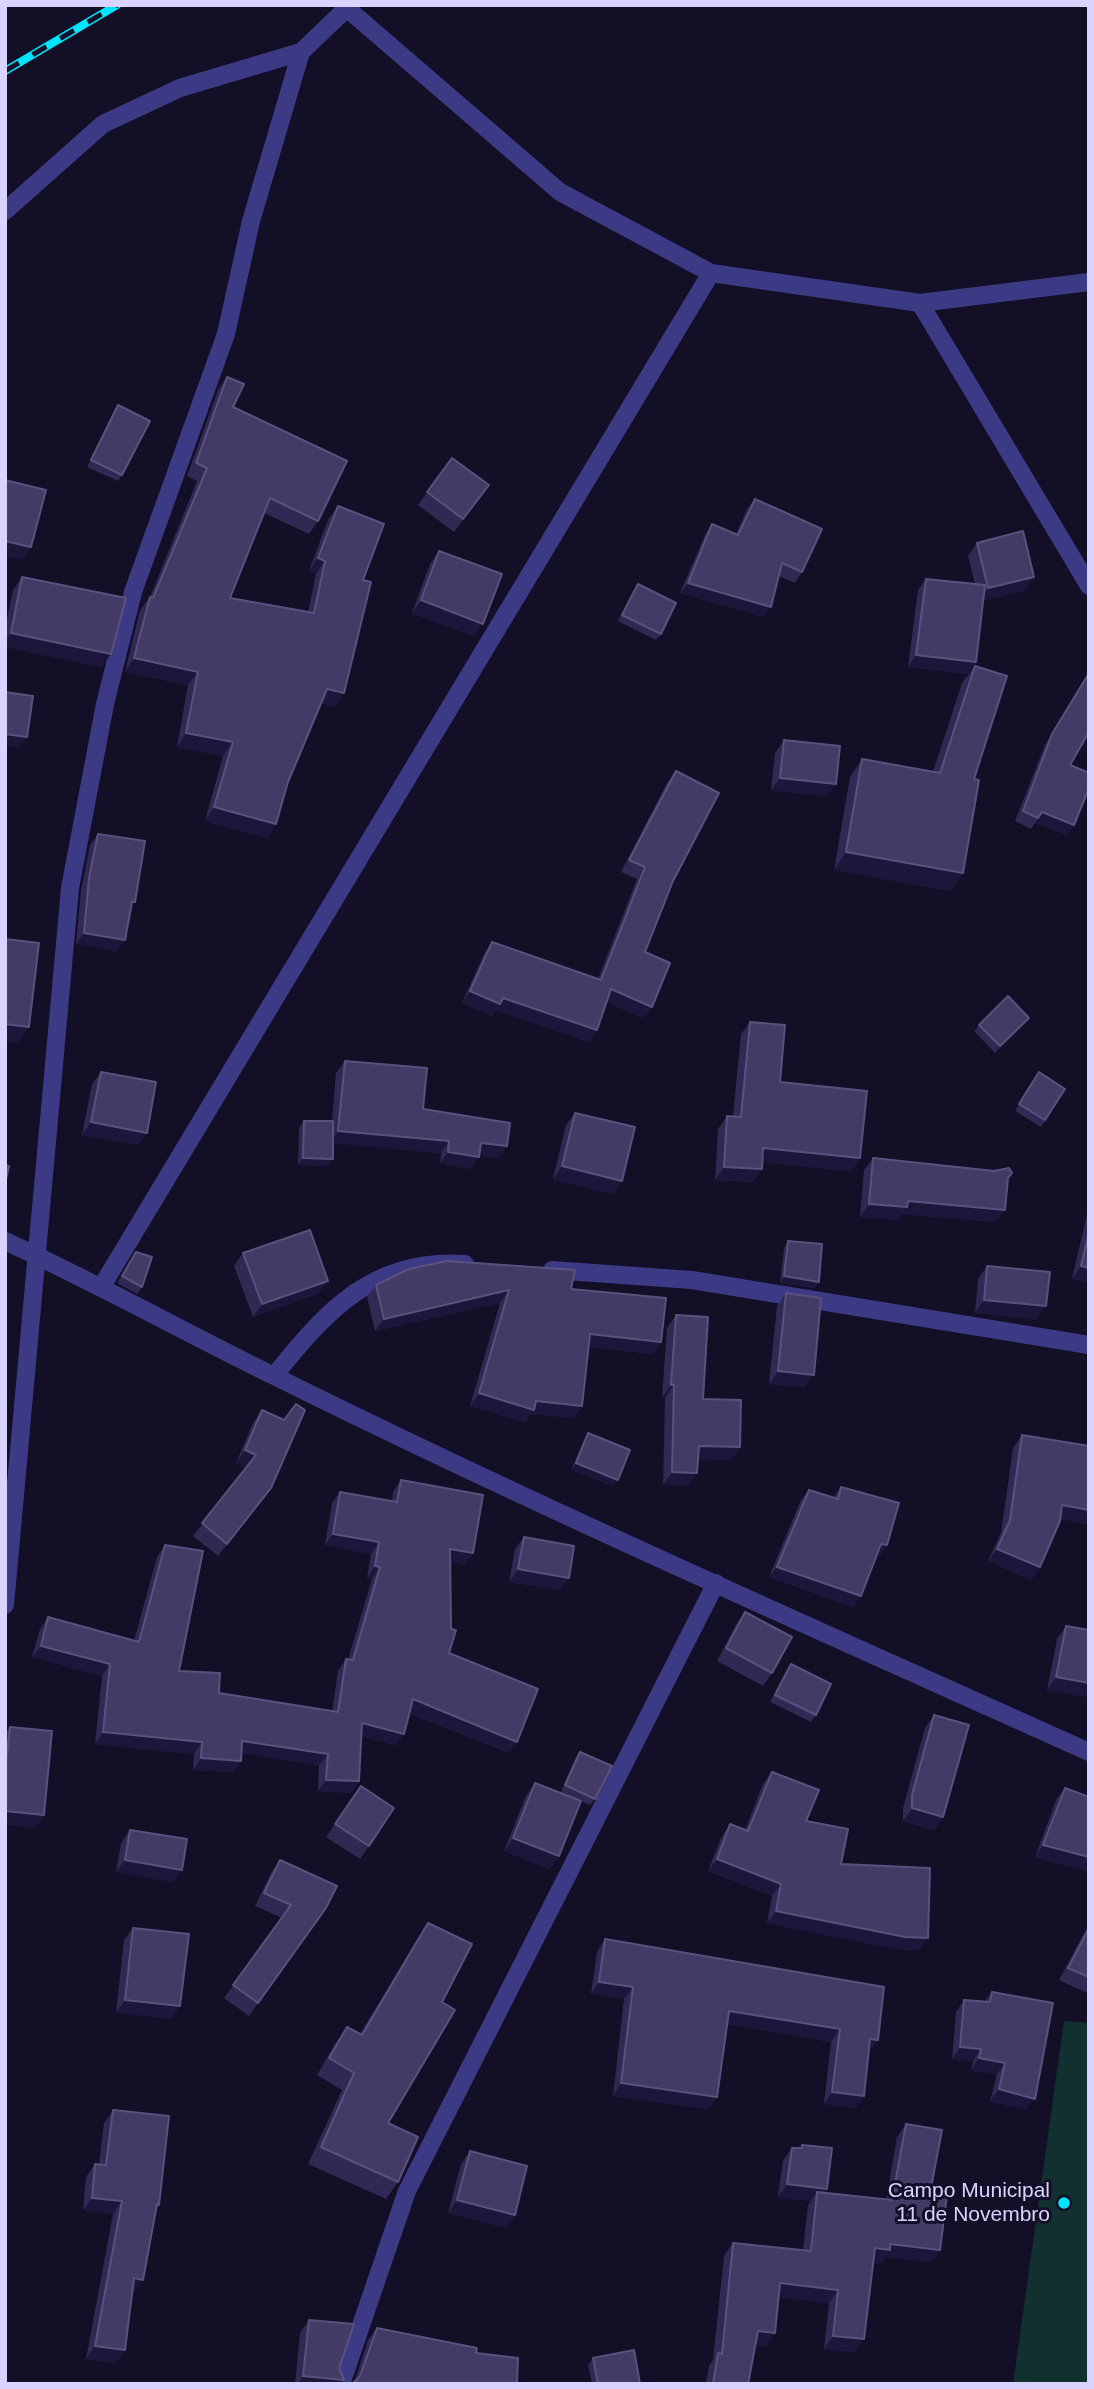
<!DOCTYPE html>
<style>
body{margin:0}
#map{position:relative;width:1094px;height:2389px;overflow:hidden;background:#130f26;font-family:Arial,sans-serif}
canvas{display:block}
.frame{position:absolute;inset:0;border:7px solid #d9d4ff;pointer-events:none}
</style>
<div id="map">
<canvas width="1094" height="2389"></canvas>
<div class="frame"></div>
</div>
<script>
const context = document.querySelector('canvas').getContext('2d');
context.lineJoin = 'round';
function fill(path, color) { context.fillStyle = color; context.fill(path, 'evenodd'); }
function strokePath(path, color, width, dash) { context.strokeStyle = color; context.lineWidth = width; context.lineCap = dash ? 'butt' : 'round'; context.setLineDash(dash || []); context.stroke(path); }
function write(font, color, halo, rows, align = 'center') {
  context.font = font + ' Arial,sans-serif'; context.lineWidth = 6; context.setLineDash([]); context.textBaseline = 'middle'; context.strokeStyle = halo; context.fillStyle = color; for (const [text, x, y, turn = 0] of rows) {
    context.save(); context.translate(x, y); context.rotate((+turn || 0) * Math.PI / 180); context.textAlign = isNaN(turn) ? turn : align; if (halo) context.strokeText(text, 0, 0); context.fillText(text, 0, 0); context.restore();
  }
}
const green = new Path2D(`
 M1064,2021L1089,2023V2384H1013Z`);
const minor = new Path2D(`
 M343,5L560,192L711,273L920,303L1089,282
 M5,211L103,124L180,88L301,52
 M920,303L1089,586
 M5,1241C97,1283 184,1332 274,1376C542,1509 816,1629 1089,1752
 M552,1270L692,1280L1089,1345
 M102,1286L711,273
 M274,1376C326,1311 374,1257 465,1264
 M5,1605L70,888L105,704L133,592L226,334L251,221L301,52L346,9
 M341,2384L407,2191L716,1583`);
const rail = new Path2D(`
 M5,71L117,5`);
const wall = new Path2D(`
 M227,377L233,407L318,521L309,534L264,513L230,598L308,612L316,574L309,571L328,520L338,506L363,580L335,707L321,703L288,782L276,824L267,838L205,821L223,756L177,747L188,685L125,672L140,610L150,597L197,481L187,476L218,390Z
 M118,405L122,475L118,481L87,467L114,412Z
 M452,458L489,485L454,532L418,505Z
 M755,499L802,572L795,583L779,576L764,617L680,593L705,535L712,524L736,534L747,509Z
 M977,543L1025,590L983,600L976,662L968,674L908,667L918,590L926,579L975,584L968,556Z
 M439,551L474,636L412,613L430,564Z
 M22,577L102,667L5,647V629L13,590Z
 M638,584L661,634L656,640L618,621L633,591Z
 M975,666L974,779L951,891L834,870L850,777L862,759L933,772L962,683Z
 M1089,673L1070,765L1074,825L1067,835L1035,823L1031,829L1015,821L1045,745Z
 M784,740L827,796L771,790L775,753Z
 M676,771L673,881L645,952L644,1018L606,1002L597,1030L589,1042L496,1010L492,1016L462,1003L484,954L492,942L598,979L637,879L621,872L667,783Z
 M98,834L130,909L117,951L76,944L81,890L90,845Z
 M750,1022L780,1082L860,1158L851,1171L762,1162L753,1182L715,1180L718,1129L727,1116H733L741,1034Z
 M1024,1024L995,1053L974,1031L979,1025Z
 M345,1061L423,1109L507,1146L499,1158L479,1156L471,1169L440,1163L441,1153L333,1143V1159L328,1166L298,1165L299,1128L304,1121H332L336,1073Z
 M101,1072L138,1145L82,1135L92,1084Z
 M1039,1072L1065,1089L1041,1127L1015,1111Z
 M575,1113L613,1194L553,1179L566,1125Z
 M873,1158L1008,1178L996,1222L902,1214L898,1220L860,1217L864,1170Z
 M1089,1211V1283L1072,1279L1087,1214Z
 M788,1241L819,1282L814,1288L780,1283L784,1248Z
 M136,1252L142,1287L137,1294L117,1283Z
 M243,1253L319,1293L253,1317L234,1266Z
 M987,1266L1037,1319L975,1313L978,1279Z
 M376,1285L571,1289L661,1342L653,1354L588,1347L582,1406L574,1418L531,1414L525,1422L470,1406L500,1303L375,1331L367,1297Z
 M786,1293L805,1387L769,1384L777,1306Z
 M676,1315L703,1399L740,1447L731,1460L698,1459L688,1486L663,1485L665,1398L662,1397L667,1328Z
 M262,1410V1500L218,1556L193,1536L246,1468L236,1463L253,1423Z
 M588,1433L618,1480L613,1486L571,1470L584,1440Z
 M1022,1435L1089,1446V1524L1060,1519L1040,1567L1031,1580L988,1561L1001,1533L1013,1448Z
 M401,1480L473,1553L464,1565L450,1562L449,1653L509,1753L409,1713L396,1745L361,1736L359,1781L351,1793L318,1791L319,1765L241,1753V1761L233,1772L193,1770L194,1754L95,1744L102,1676L32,1657L40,1629L48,1617L134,1641L157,1557L165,1545L179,1671L219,1693L332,1711L338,1671L346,1659L348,1660L372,1579L367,1578L371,1554L325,1545L332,1503L340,1492L392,1501L393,1492Z
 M841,1487L880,1556L877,1555L853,1607L769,1577L801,1500L809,1490L834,1497Z
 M524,1537L569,1578L560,1590L509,1582L515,1549Z
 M745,1612L772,1673L763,1686L717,1661L736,1625Z
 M1066,1626L1089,1697L1047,1690L1057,1639Z
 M791,1664L816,1715L811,1722L770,1702L786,1671Z
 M934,1715L943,1817L934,1830L903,1821V1808L925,1728Z
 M10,1727L44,1815L35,1828L5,1824V1733Z
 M580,1752L595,1799L590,1805L561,1792L575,1759Z
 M772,1772L806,1821L841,1864L919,1950L896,1949L767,1923L772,1896L708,1871L722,1836L730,1824L745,1830L763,1784Z
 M535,1783L550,1869L504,1851L526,1796Z
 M361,1786L394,1808L360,1859L326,1837Z
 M1065,1788L1089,1797V1872L1035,1857L1056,1800Z
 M130,1830L182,1870L173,1882L116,1872L121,1843Z
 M280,1860L326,1908L249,2016L224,1998L282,1918L255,1906L271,1873Z
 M428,1923L442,2002L388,2123L398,2182L386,2199L308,2164L342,2090L317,2075L335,2044L347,2027L360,2034L416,1941Z
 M1089,1924V1994L1059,1980Z
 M133,1928L171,2019L116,2012L124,1940Z
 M605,1939L878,2040L869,2052L864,2096L855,2108L824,2104L831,2042L727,2024L717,2097L708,2109L613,2096L624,1999L591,1994L597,1952Z
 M992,1992L1026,2110L990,2101L997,2074L971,2070L973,2061L952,2059L956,2012L964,2000L985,2001Z
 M113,2110L155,2210L134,2293L132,2292L125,2350L116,2363L86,2359L113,2214L83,2210L86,2177L95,2164L99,2165L104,2123Z
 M906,2124L930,2193L940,2250L931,2262L885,2257L881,2263L873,2262L855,2352L824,2349L829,2303L779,2297L775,2333L766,2346L755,2345L748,2384H706L709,2366L713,2360L724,2256L733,2243L803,2250L808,2205L811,2201L778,2197L783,2160L792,2148H800L802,2145L825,2193L886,2200L897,2137Z
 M470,2151L515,2215L506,2228L448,2213L461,2164Z
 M309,2320L341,2384H295L300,2333Z
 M377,2328L476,2353L354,2383L368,2340Z
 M593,2358L640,2384H592L588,2365Z`);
const shadedWall = new Path2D(`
 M5,541L31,547L22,560L5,556Z
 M318,558L325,561L316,574L309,571Z
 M1034,577L1025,590L979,601L988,588Z
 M688,583L771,607L764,617L680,593Z
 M421,600L483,624L474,636L412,613Z
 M11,633L111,654L102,667L5,647V641Z
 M916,655L976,662L968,674L908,667Z
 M134,658L198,672L188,685L125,672Z
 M327,689L344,693L335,707L318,702Z
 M186,733L233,742L223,756L177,747Z
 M5,734L27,737L19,748L5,746Z
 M780,778L836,784L827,796L771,790Z
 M214,807L276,824L267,838L205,821Z
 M1042,812L1074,825L1067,835L1035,823Z
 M846,852L963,873L951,891L834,870Z
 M84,933L125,940L117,951L76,944Z
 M611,989L652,1007L644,1018L603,1001Z
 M470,991L503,998L597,1030L589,1042L496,1010L492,1016L462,1003Z
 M1029,1018L1024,1024L995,1053L1000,1046Z
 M5,1024L29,1027L18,1043L5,1042Z
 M91,1122L147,1133L138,1145L82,1135Z
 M338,1131L449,1141L441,1153L330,1143Z
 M481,1143L507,1146L499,1158L473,1155Z
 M763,1148L860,1158L851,1171L754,1161Z
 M448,1152L479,1157L471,1169L440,1163Z
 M303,1158L333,1159L328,1166L298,1165Z
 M562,1166L622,1181L613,1194L553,1179Z
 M724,1167L762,1169L753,1182L715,1180Z
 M908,1201L1005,1210L996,1222L902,1214L898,1220L860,1217L869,1204Z
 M1081,1266L1089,1268V1283L1072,1279Z
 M784,1276L819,1282L814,1288L780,1283Z
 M328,1281L319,1293L253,1317L262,1304Z
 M509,1290L500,1303L375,1331L384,1319Z
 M984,1300L1046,1306L1037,1319L975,1313Z
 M590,1334L661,1342L653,1354L581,1346Z
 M778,1371L814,1375L805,1387L769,1384Z
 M671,1385H674L665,1398L662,1397Z
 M479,1393L582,1406L574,1418L531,1414L525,1422L470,1406Z
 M699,1446L740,1447L731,1460L690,1459Z
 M245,1450L256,1455L247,1468L236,1463Z
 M576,1463L618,1480L613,1486L571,1470Z
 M672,1472L697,1473L688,1486L663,1485Z
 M1062,1505L1089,1510V1524L1053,1518Z
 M333,1534L379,1542L371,1554L325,1545Z
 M881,1544L887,1545L880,1556L874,1554Z
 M450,1549L473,1553L464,1565L442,1561Z
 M997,1549L1040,1567L1031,1580L988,1561Z
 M375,1566L380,1567L372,1579L367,1578Z
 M777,1567L861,1596L853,1607L769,1577Z
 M518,1569L569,1578L560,1590L509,1582Z
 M41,1646L110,1664L102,1676L32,1657Z
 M1056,1677L1089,1683V1697L1047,1690Z
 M413,1699L517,1742L509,1753L405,1711Z
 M362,1723L404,1734L396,1745L354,1734Z
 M103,1732L202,1742L194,1754L95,1744Z
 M242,1741L328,1754L319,1765L234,1752Z
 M201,1758L241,1761L233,1772L193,1770Z
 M326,1780L359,1781L351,1793L318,1791Z
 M912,1808L943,1817L934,1830L903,1821Z
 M5,1811L44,1815L35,1828L5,1824Z
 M513,1838L559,1856L550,1869L504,1851Z
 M1043,1845L1089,1857V1872L1035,1857Z
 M717,1859L781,1884L772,1896L708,1871Z
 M125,1860L182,1870L173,1882L116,1872Z
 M776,1911L928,1938L919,1950L896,1949L767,1923Z
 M599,1982L633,1987L624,1999L591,1994Z
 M125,2000L180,2006L171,2019L116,2012Z
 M729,2011L840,2029L831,2042L720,2023Z
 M870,2039L878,2040L869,2052H862Z
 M960,2047L981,2049L973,2061L952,2059Z
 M979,2058L1005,2063L997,2074L971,2070Z
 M621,2083L717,2097L708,2109L613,2096Z
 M999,2089L1035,2099L1026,2110L990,2101Z
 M832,2092L864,2096L855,2108L824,2104Z
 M787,2184L827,2189L818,2202L817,2192L811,2201L778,2197Z
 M92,2198L122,2201L113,2214L83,2210Z
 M457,2200L515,2215L506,2228L448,2213Z
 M890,2244L940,2250L931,2262L885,2257L881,2263L866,2261L875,2248Z
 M134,2278L143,2280L134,2293L125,2291Z
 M780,2283L838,2290L829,2303L771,2296Z
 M758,2331L775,2333L766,2346L749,2344Z
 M833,2336L864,2339L855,2352L824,2349Z
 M95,2346L125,2350L116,2363L86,2359Z
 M303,2376L344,2380L341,2384H298Z`);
const building = new Path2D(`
 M227,377L244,384L233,407L347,461L318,521L270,498L230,598L314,613L325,561L318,558L338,506L384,524L363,580L371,582L344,693L327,689L288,782L276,824L214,807L233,742L186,733L198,672L134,658L150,597L153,598L207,468L196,463Z
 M118,405L150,421L122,475L91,460Z
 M452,458L489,485L463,519L427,492Z
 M5,480L46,490L31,547L5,541Z
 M755,499L822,529L802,572L782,563L771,607L688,583L712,524L738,535Z
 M1023,531L1034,577L988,588L977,543Z
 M439,551L502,574L483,624L421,600Z
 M22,577L126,598L111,654L11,633Z
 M926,579L985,585L976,662L916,655Z
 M638,584L676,603L661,634L622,615Z
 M975,666L1007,676L974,779L979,780L963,873L846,852L862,759L940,773Z
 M1089,673V732L1070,765L1089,773V788L1074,825L1042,812L1038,818L1023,811L1052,734Z
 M5,692L33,696L27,737L5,734Z
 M784,740L840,746L836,784L780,778Z
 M676,771L719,793L673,881L645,952L670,963L652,1007L611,989L597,1030L503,998L500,1004L470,991L492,942L601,980L645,867L629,860Z
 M98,834L145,841L135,902H132L125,940L84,933L89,878Z
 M5,939L39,943L29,1027L5,1024Z
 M1008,996L1029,1018L1000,1046L979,1025Z
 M750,1022L785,1025L780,1082L867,1091L860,1158L763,1148L762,1169L724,1167L727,1116L741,1117Z
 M345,1061L427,1068L423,1109L510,1123L507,1146L481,1143L479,1157L448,1152L449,1141L338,1131Z
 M101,1072L156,1082L147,1133L91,1122Z
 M1039,1072L1065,1089L1045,1120L1019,1104Z
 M575,1113L635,1127L622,1181L562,1166Z
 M304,1121H333V1159L303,1158Z
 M873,1158L994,1171L1009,1168L1012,1173L1008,1178L1005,1210L908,1201L907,1207L869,1204Z
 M5,1165L9,1166L5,1184Z
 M310,1230L328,1281L262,1304L243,1253Z
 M1089,1232V1268L1081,1266Z
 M788,1241L822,1244L819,1282L784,1276Z
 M136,1252L152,1257L142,1287L122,1276Z
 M447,1261L575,1270L571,1289L666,1298L661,1342L590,1334L582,1406L536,1401L534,1410L479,1393L509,1290L384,1319L376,1285L409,1269Z
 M987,1266L1050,1272L1046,1306L984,1300Z
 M786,1293L821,1298L814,1375L778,1371Z
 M676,1315L708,1317L703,1399L741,1400L740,1447L699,1446L697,1473L672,1472L674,1385H671Z
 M296,1404L305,1410L271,1488L227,1544L202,1523L256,1455L245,1450L262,1410L284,1420Z
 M588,1433L630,1450L618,1480L576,1463Z
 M1022,1435L1089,1446V1510L1062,1505L1060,1521L1040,1567L997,1549L1010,1520Z
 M401,1480L483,1495L473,1553L450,1549L451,1629L456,1630L449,1653L538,1689L517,1742L413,1699L404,1734L362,1723L359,1781L326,1780L328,1754L242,1741L241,1761L201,1758L202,1742L103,1732L110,1664L41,1646L48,1617L139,1642L165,1545L203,1551L179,1671L220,1673L219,1693L338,1712L346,1659L353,1660L380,1567L375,1566L379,1542L333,1534L340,1492L397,1502Z
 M841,1487L899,1503L887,1545L881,1544L861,1596L777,1567L809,1490L838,1499Z
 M524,1537L574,1546L569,1578L518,1569Z
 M745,1612L792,1637L772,1673L726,1648Z
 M1066,1626L1089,1630V1683L1056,1677Z
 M791,1664L831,1684L816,1715L775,1695Z
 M934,1715L969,1725L943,1817L912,1808V1795Z
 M10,1727L52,1731L44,1815L5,1811V1772Z
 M580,1752L612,1766L595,1799L565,1785Z
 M772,1772L819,1790L806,1821L848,1829L841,1864L930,1868L928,1938L905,1937L776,1911L781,1884L717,1859L730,1824L748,1831Z
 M535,1783L581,1801L559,1856L513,1838Z
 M361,1786L394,1808L369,1846L335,1824Z
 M1065,1788L1089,1797V1857L1043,1845Z
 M130,1830L187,1839L182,1870L125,1860Z
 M280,1860L337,1886L326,1908L258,2003L233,1985L291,1905L264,1893Z
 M428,1923L472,1944L442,2002L455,2010L388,2123L418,2137L398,2182L321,2147L354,2073L329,2058L347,2027L362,2035Z
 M133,1928L189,1934L180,2006L125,2000Z
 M1089,1928V1977L1068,1968Z
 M605,1939L884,1987L878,2040L870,2039L864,2096L832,2092L840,2029L729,2011L717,2097L621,2083L633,1987L599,1982Z
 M992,1992L1053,2003L1035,2099L999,2089L1005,2063L979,2058L981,2049L960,2047L964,2000L990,2002Z
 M113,2110L169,2116L159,2205L157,2204L143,2280L134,2278L125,2350L95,2346L122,2201L92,2198L95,2164L106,2165Z
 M906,2124L942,2130L930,2193L947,2195L940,2250L890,2244V2250L875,2248L864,2339L833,2336L838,2290L780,2283L775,2333L758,2331L748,2384H713L718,2353L722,2354L733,2243L811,2251L817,2192L892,2200Z
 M802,2145L832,2148L827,2189L787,2184L792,2148H802Z
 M470,2151L527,2166L515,2215L457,2200Z
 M309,2320L354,2324L339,2368L344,2380L303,2376Z
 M377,2328L477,2348L476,2353L518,2358L517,2384H370L354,2382L360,2376Z
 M634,2350L640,2384H598L593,2358Z`);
const markers = [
 [1064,2203,7,"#00e5ff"]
];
const poiNames = [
 ["Campo Municipal",1050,2191],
 ["11 de Novembro",1050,2215]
];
fill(green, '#12302f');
strokePath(minor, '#3d3a85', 18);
strokePath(rail, '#00e5ff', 8);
strokePath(rail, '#130f26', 5, [16]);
fill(wall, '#312854');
fill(shadedWall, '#1d163a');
fill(building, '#433a66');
strokePath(building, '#5a527e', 2);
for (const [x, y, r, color] of markers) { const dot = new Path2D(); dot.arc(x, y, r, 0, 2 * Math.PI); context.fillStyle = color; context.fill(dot); strokePath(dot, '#130f26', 2.5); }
write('21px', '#d9d4ff', '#130f26', poiNames, 'right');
</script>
